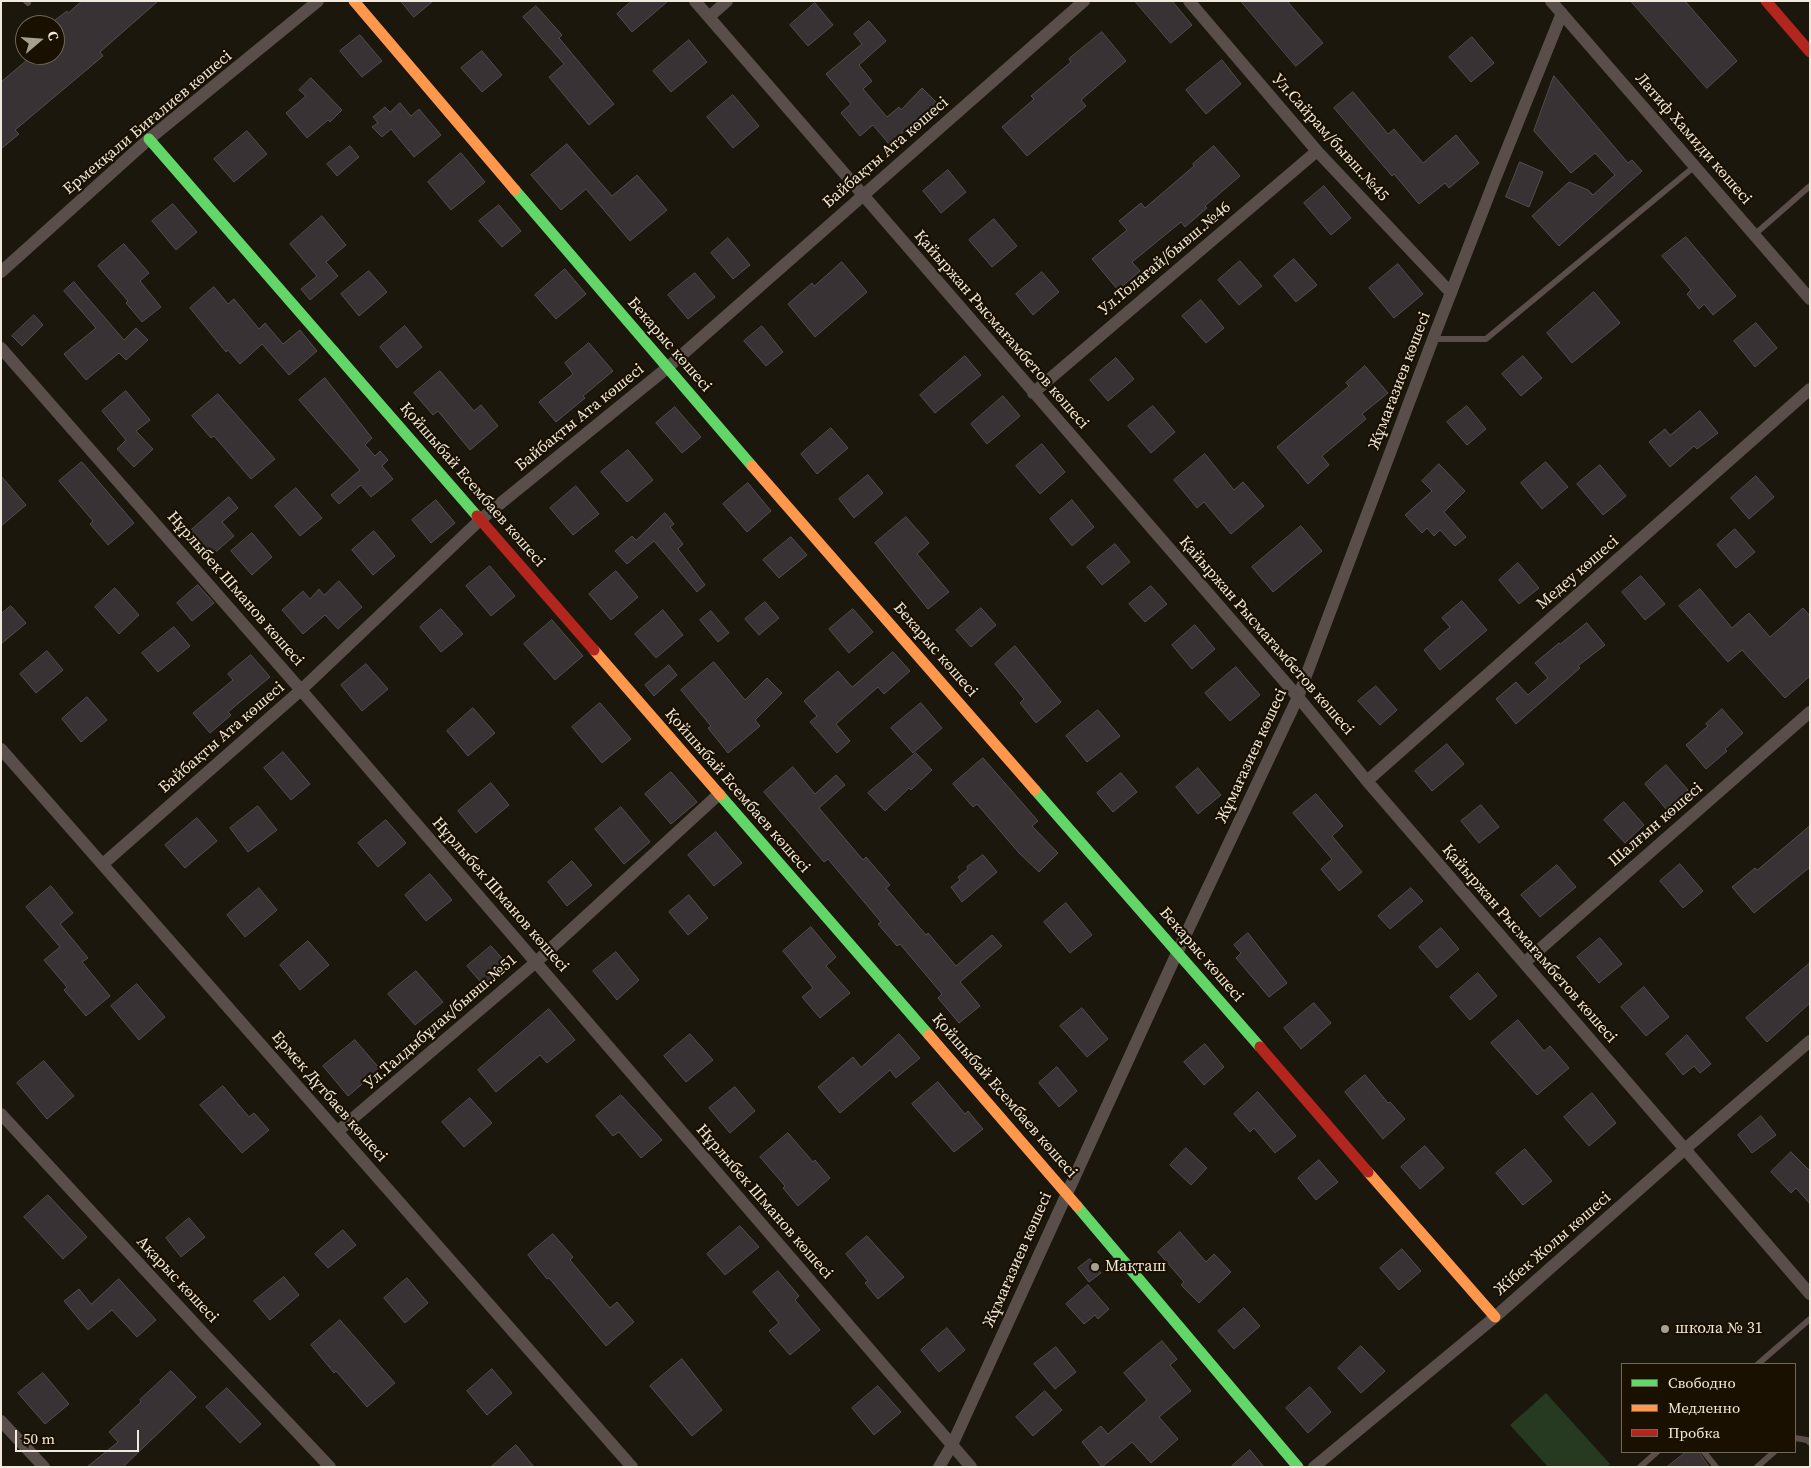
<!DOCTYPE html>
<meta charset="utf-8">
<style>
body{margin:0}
#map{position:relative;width:1811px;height:1468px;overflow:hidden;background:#1c170c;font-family:"Source Serif 4",serif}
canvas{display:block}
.frame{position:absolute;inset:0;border:2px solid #f0e9dc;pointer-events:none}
.legend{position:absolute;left:1621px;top:1363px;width:175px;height:90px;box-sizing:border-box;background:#1a1000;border:1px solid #706758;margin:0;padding:6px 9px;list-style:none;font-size:15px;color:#f0e9dc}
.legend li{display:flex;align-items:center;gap:10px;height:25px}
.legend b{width:25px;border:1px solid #706758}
.north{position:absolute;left:15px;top:15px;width:50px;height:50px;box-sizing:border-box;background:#1a1000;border:1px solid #706758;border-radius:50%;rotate:72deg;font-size:14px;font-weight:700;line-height:20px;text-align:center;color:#f0e9dc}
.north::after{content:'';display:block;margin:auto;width:18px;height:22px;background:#a6a093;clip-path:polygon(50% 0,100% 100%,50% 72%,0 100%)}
.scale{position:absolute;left:15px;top:1430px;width:124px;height:22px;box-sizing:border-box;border:2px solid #f0e9dc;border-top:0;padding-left:6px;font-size:15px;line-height:18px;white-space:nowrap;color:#f0e9dc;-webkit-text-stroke:4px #1a1000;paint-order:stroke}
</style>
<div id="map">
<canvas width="1811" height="1468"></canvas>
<div class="frame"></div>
<ul class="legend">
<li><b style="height:6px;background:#63d668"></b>Свободно</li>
<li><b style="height:6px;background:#ff974d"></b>Медленно</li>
<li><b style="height:6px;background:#b3261e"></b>Пробка</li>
</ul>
<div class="north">С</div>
<div class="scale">50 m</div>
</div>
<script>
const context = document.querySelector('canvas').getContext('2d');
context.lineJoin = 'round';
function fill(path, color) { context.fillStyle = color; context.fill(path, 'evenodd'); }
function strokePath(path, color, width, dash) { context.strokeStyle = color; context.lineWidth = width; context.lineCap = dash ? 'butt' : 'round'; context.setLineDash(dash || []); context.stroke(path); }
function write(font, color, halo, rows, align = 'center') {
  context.font = font + ' "Source Serif 4",serif'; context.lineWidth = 4.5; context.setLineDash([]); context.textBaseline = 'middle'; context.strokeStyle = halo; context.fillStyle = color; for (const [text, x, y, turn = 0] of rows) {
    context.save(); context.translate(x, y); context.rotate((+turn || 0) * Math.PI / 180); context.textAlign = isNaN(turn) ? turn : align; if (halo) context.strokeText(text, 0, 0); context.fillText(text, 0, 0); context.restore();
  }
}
const green = new Path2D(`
 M1546,1393L1610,1464L1607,1467H1548L1510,1425Z`);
const building = new Path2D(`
 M82,1H158L100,52L103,56L15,130L19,134L1,149V82L33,55H55V20L67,11L68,13Z
 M401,1H433L414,17Z
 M632,1H668L632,32L617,14Z
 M1135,1H1172L1192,25L1171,43Z
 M1241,1H1287L1323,43L1296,66Z
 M1631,1H1685L1737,61L1707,88Z
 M815,3L833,25L808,46L790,25Z
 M536,6L562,35L559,38L614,104L589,125L549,77L564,64L523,17Z
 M869,21L886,41L859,65L872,81L863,89L887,117L899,107L901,110L922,88L938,104L924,118L922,116L889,144L873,125L860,136L841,113L851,104L826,74L862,44L854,34Z
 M1102,32L1126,61L1081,100L1086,106L1027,156L1002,127L1034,99L1031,96L1071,62L1069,59Z
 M360,35L382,61L362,77L340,51Z
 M1472,37L1494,63L1471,82L1449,57Z
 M689,40L707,62L671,92L653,71Z
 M482,51L502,75L482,92L461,68Z
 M1222,60L1241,84L1206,114L1186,90Z
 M1554,76L1628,163L1632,160L1642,171L1559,246L1532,216L1569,182L1588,190L1593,195L1615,175L1595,153L1571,173L1534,131Z
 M311,78L342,110L330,122L328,120L307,138L286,113L306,96L299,90Z
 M1353,92L1388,134L1394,129L1423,163L1456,135L1479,163L1449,188L1445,183L1419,204L1394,174L1392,176L1334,108Z
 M733,95L759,126L733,148L707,117Z
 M400,103L411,116L419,109L441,135L414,157L391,129L382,137L372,127L378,123L373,117L385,107L390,112Z
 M247,131L267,154L234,182L214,159Z
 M567,144L612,196L637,175L667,210L630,241L586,189L561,210L531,175Z
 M350,146L359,157L337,176L327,164Z
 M1214,146L1240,176L1205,206L1207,208L1185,227L1181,222L1132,262L1140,271L1118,290L1092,259L1127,230L1119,221L1141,203L1145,208L1194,166L1193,164Z
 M461,153L485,182L451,210L428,182Z
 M1520,162L1543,172L1529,207L1506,197Z
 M948,170L966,192L941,213L923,191Z
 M1324,186L1351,218L1331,235L1304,203Z
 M173,204L197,232L176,250L152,221Z
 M499,205L521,231L502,247L479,221Z
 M322,216L346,245L326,262L338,276L310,300L301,289L317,276L290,244Z
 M994,219L1017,246L992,267L969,240Z
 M1686,237L1736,296L1713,315L1704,304L1699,309L1687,294L1691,290L1662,256Z
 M728,238L750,265L733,279L711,253Z
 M124,244L149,273L140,281L161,307L142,322L126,303L128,301L98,266Z
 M1294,259L1317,285L1296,302L1274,276Z
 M1240,261L1262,286L1239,305L1218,280Z
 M842,262L867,292L815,337L788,304L812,283L814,286Z
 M1398,264L1423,294L1394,318L1369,288Z
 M565,269L586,294L556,319L535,295Z
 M369,271L387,292L359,316L341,294Z
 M1042,272L1059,292L1033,315L1016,294Z
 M695,273L715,297L688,319L668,295Z
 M74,282L124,340L136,328L148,340L126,360L119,353L86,380L64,354L96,328L64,291Z
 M214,287L228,304L234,299L259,329L265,323L283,344L300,330L317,351L289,375L262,344L240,364L228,350L226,352L190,308Z
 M1594,292L1620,323L1572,363L1547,333Z
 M1201,300L1224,328L1206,343L1182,316Z
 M34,315L43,325L22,346L12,336Z
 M1756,323L1777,348L1755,367L1734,341Z
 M405,326L422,347L397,368L380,347Z
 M762,326L783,352L766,366L744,341Z
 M589,343L613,371L583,396L585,398L556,422L539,402L573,374L565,363Z
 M965,356L981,375L935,413L920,395Z
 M1523,356L1542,378L1521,396L1502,374Z
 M1116,358L1134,379L1108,401L1090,380Z
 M1365,366L1388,393L1362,414L1366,419L1322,456L1329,465L1308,484L1277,447L1349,386L1346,383Z
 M440,371L474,411L481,405L498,426L470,450L438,411L433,415L414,393Z
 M325,378L372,438L365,445L375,456L380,451L388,460L382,466L393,479L371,497L361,485L339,504L331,495L360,470L299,400Z
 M126,391L150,420L136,431L153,449L134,467L117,449L126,440L102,411Z
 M218,394L275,459L251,479L214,436L211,438L192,416Z
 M1003,396L1020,416L987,444L971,424Z
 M1153,406L1175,432L1151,453L1128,426Z
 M1467,406L1486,429L1467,445L1447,422Z
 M675,407L701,437L682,453L656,423Z
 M1700,411L1718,433L1697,449L1694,446L1670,467L1649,442L1665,429L1670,435Z
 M831,428L848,448L817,474L801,454Z
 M1042,444L1065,472L1040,494L1016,466Z
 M628,450L653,480L627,502L601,472Z
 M1205,454L1234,490L1243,482L1264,506L1231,534L1204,502L1197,508L1174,480Z
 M82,462L134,523L108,545L90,524L93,521L59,481Z
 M1546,462L1568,487L1542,509L1521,483Z
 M1439,464L1465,491L1444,512L1466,537L1455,546L1440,530L1434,536L1427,528L1422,533L1405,515L1432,491L1422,481Z
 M1600,465L1626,496L1603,515L1577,484Z
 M868,475L883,493L854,518L839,499Z
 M1,476L26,505L1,526Z
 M1756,476L1774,497L1749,519L1731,498Z
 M748,483L771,511L747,532L723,504Z
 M576,486L599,514L573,535L550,508Z
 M296,488L322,518L300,536L275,506Z
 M229,497L238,508L222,522L234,536L211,556L199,542L197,544L188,533Z
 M436,500L455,523L431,543L412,520Z
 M1072,500L1094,527L1072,546L1050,519Z
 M665,513L674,524L670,527L683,544L678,549L705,585L697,592L654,541L627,564L615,551L632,536L636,540Z
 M906,517L929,543L917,554L949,592L928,609L875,543Z
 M1301,526L1322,551L1273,592L1252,567Z
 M1735,529L1755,552L1736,568L1717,545Z
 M374,531L395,556L373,575L352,550Z
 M252,533L272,557L252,575L231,551Z
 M791,537L807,555L779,578L763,560Z
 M1115,544L1130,562L1102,585L1087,567Z
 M1518,563L1539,588L1519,604L1499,580Z
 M490,566L515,596L491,616L466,586Z
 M616,571L638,597L611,620L589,594Z
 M1641,576L1665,604L1645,620L1622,592Z
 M339,581L362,607L338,629L325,615L303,634L282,610L303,591L310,599L319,589L324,595Z
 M198,585L214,603L192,621L177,603Z
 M1151,586L1167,604L1145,622L1129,604Z
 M115,588L139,615L119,634L95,607Z
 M1700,589L1732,628L1749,613L1770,637L1803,608L1810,616V676L1785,698L1742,650L1728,662L1679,606Z
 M1462,601L1487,630L1440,670L1424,650L1450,627L1442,618Z
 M765,602L779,618L759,635L745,619Z
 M11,606L26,623L1,644V614Z
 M981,608L996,625L971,647L956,630Z
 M441,609L463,634L441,652L420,627Z
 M853,609L873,632L849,653L829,629Z
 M663,610L683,635L656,658L635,634Z
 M711,611L729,633L718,642L700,620Z
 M552,620L583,656L555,680L524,644Z
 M1587,623L1605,645L1578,666L1580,668L1516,724L1496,699L1516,682L1528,695L1548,678L1535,663L1559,643L1560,644Z
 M1195,625L1215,649L1192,669L1172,645Z
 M174,627L190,646L158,672L142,653Z
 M1015,646L1061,702L1036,723L1020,703L1024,699L995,664Z
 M47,651L63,670L36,693L20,674Z
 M893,652L910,671L884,694L878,687L836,724L850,741L837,753L810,722L817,716L804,701L838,671L852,687Z
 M251,655L270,677L228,712L231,715L210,733L193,713L233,680L228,674Z
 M714,662L745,700L767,678L782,693L755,720L760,726L728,753L708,728L711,726L681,690Z
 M366,664L388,689L362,711L341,685Z
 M669,665L677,675L654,696L645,685Z
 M1236,667L1260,695L1230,721L1205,693Z
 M1376,686L1397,710L1380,725L1358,701Z
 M87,697L107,720L81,742L62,719Z
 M600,703L631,739L602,763L572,727Z
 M921,703L942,728L913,753L891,728Z
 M473,708L495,733L468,756L447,731Z
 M1722,709L1743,733L1725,749L1727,751L1706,769L1686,745L1708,726L1706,724Z
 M1098,710L1120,736L1087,762L1066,736Z
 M1447,744L1464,764L1432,791L1415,771Z
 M283,752L310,784L291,800L264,768Z
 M916,753L932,770L911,790L909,788L885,811L868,793Z
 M983,758L1038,821L1032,826L1058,853L1039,872L1019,853L977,804L973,807L953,784Z
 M1666,765L1688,790L1666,809L1645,784Z
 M793,767L815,794L836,775L845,785L819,808L863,860L866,857L890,885L886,888L926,935L928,933L956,966L992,935L1002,946L960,982L980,1006L959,1023L938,998L942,994L900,944L897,946L878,924L881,922L828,859L824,862L764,792Z
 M1198,768L1221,795L1198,814L1176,787Z
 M671,772L697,802L671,824L645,794Z
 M1121,773L1137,792L1113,812L1097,793Z
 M491,783L509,805L476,833L458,811Z
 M1316,794L1343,826L1332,836L1362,872L1339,891L1321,869L1332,859L1293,813Z
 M1624,802L1644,825L1625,843L1604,820Z
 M1481,805L1499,827L1479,843L1461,821Z
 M258,806L277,830L248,852L230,828Z
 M621,807L650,842L624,864L595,829Z
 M197,818L217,841L185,868L165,845Z
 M386,820L406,843L378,867L358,843Z
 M1810,826V867L1754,913L1732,887L1755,868L1757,870Z
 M716,832L742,863L714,886L688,855Z
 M983,855L997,872L962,902L951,887L960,880L958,877L968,869L967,867Z
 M572,861L592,885L567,906L548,882Z
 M1680,864L1703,891L1683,908L1660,881Z
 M1557,865L1576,887L1540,917L1521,895Z
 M430,874L452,900L426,921L405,895Z
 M51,886L73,913L60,924L88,958L82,962L110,996L86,1016L64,990L67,987L44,960L60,947L26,907Z
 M259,888L277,910L245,937L227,915Z
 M1411,888L1423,901L1390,929L1378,916Z
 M689,895L708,918L688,935L669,912Z
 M1066,903L1092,935L1070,953L1044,922Z
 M811,927L836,957L826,966L850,993L820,1018L802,997L813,988L783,951Z
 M1441,928L1459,949L1437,968L1419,947Z
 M1248,933L1287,983L1269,997L1236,958L1241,953L1234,945Z
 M1600,938L1622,964L1599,983L1577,957Z
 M308,941L329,965L300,990L280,965Z
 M491,946L508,965L484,986L467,966Z
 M616,952L639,980L617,1000L593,971Z
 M1810,963V1003L1767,1042L1746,1018Z
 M416,971L443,1002L415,1025L388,994Z
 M1478,973L1497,996L1470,1020L1450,997Z
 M137,984L165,1017L139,1040L111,1006Z
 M1644,987L1669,1017L1646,1036L1621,1007Z
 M1314,1003L1331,1023L1301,1049L1284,1028Z
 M1082,1008L1108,1039L1087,1057L1060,1026Z
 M549,1009L575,1040L547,1063L540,1055L496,1092L478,1070Z
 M1518,1020L1544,1051L1550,1046L1569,1068L1537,1095L1491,1043Z
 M690,1034L713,1060L686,1082L664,1056Z
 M899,1034L920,1058L896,1078L890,1070L840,1113L818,1087L853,1057L861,1067Z
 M1687,1035L1711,1064L1700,1073L1694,1066L1683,1075L1666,1054Z
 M355,1040L380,1069L348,1096L323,1066Z
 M1205,1044L1224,1067L1204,1085L1184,1062Z
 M44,1061L74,1096L47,1119L17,1083Z
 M1057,1067L1077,1091L1059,1107L1039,1083Z
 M1365,1075L1388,1103L1390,1102L1405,1119L1383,1139L1345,1092Z
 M938,1082L965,1114L968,1111L983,1129L954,1152L912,1104Z
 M223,1086L249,1117L254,1113L269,1130L242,1153L200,1105Z
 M735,1087L755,1111L730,1133L709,1108Z
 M1258,1092L1296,1136L1275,1153L1254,1128L1250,1132L1234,1114Z
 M1592,1093L1616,1123L1589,1146L1564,1117Z
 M621,1095L662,1140L641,1158L619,1132L613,1136L596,1116Z
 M470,1098L492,1123L464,1147L442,1122Z
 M1761,1116L1776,1135L1752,1153L1738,1135Z
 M788,1133L813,1162L815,1160L830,1178L798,1206L783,1188L785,1186L760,1157Z
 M1425,1146L1444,1168L1420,1189L1401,1167Z
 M1186,1148L1207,1168L1191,1185L1170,1165Z
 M1525,1149L1552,1181L1523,1205L1496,1173Z
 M1791,1152L1810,1171V1204L1796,1188L1791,1193L1771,1172Z
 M1319,1160L1338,1182L1316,1200L1298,1178Z
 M48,1195L87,1237L63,1259L24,1217Z
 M189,1218L205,1237L181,1257L166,1238Z
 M740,1226L759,1247L725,1275L707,1254Z
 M343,1230L356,1245L328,1268L315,1254Z
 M1180,1232L1206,1262L1214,1254L1231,1272L1199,1303L1181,1285L1184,1282L1158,1252Z
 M553,1234L573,1257L570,1260L610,1308L617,1302L634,1322L606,1346L549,1278L547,1279L528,1255Z
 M867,1236L904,1277L878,1299L865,1283L868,1281L846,1254Z
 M1402,1249L1421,1271L1399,1290L1380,1268Z
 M1090,1259L1101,1273L1089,1282L1078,1268Z
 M778,1271L799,1296L795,1300L820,1330L790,1355L769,1331L779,1323L753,1292Z
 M284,1277L299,1295L270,1320L254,1301Z
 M407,1278L428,1303L405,1323L384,1298Z
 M119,1279L156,1320L137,1337L112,1310L88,1330L64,1301L79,1289L91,1304Z
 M1088,1285L1109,1309L1098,1319L1095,1315L1084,1324L1066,1304Z
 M1244,1308L1260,1326L1234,1349L1218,1331Z
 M340,1320L395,1383L367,1407L336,1371L334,1373L311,1345Z
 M947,1328L965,1350L939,1372L921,1350Z
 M1162,1341L1177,1359L1170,1365L1191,1391L1159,1417L1178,1439L1151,1463L1132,1442L1102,1467L1082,1442L1101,1426L1108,1434L1147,1400L1124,1373Z
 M1361,1346L1385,1371L1361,1393L1338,1368Z
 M1056,1347L1076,1372L1055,1389L1034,1364Z
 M682,1359L722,1410L692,1436L650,1386Z
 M492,1369L512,1393L487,1415L467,1391Z
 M171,1371L196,1397L123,1467H87L118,1442L109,1432L141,1402L140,1400Z
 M43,1373L69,1404L45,1424L18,1393Z
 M878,1386L901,1412L874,1435L852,1408Z
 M1310,1387L1331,1412L1308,1433L1286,1408Z
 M227,1388L261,1424L240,1443L206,1407Z
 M1045,1391L1062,1410L1033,1436L1016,1417Z
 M516,1445L534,1467H491Z
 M1250,1450L1264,1467H1231Z
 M1686,1452H1699L1709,1467H1667Z`);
const lane = new Path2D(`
 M26,1L28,3
 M1754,235L1810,186
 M1433,339H1486L1695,166
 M1758,1364L1810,1319
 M1795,1438L1807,1440L1810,1443
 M1704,1452L1716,1467
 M1640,1467L1657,1452
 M1757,1467L1774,1452`);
const street = new Path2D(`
 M695,1L1298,697L1367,781L1810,1294
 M1189,1L1317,151L1451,293
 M1551,1L1810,299
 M709,17L727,1
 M1,272L149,139L318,1
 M1,348L301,690L971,1467
 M1033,393L1317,151
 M1,749L632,1467
 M1367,781L1810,389
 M103,864L301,690L480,520L667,368L1084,1
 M1524,963L1810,712
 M1,1114L206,1336L330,1467
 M338,1131L536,962L719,794
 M1,1421L44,1467
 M939,1467L952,1445L1177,953L1298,697L1433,339L1495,179L1562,13
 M1314,1467L1495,1317L1685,1149L1810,1041`);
const fast = new Path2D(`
 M149,139L477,516
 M515,190L752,466
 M1035,790L1260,1047
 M720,795L929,1035
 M1077,1206L1298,1467`);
const slow = new Path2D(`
 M354,1L515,190
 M752,466L1035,790
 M594,650L720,795
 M929,1035L1077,1206
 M1368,1172L1495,1317`);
const jam = new Path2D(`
 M1766,1L1810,52
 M477,516L594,650
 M1260,1047L1368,1172`);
const markers = [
 [1095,1267,5,"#a6a093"],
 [1665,1329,5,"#a6a093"]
];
const streetNames = [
 ["Ермекқали Биғалиев көшесі",148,123,-40],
 ["Ул.Сайрам/бывш.№45",1330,138,48],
 ["Латиф Хамиди көшесі",1693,139,49],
 ["Байбақты Ата көшесі",886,153,-41],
 ["Ул.Толағай/бывш.№46",1165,259,-40],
 ["Қайыржан Рысмағамбетов көшесі",1001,330,49],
 ["Бекарыс көшесі",669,345,49],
 ["Жұмағазиев көшесі",1400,381,-69],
 ["Байбақты Ата көшесі",580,418,-39],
 ["Қойшыбай Есембаев көшесі",472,485,49],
 ["Медеу көшесі",1578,573,-41],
 ["Нұрлыбек Шманов көшесі",235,589,49],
 ["Қайыржан Рысмағамбетов көшесі",1266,636,49],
 ["Бекарыс көшесі",935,650,49],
 ["Байбақты Ата көшесі",222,738,-41],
 ["Жұмағазиев көшесі",1252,756,-65],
 ["Қойшыбай Есембаев көшесі",737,791,49],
 ["Шалғын көшесі",1656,825,-41],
 ["Нұрлыбек Шманов көшесі",500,895,49],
 ["Қайыржан Рысмағамбетов көшесі",1529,944,49],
 ["Бекарыс көшесі",1201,955,49],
 ["Ул.Талдыбұлақ/бывш.№51",441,1022,-41],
 ["Қойшыбай Есембаев көшесі",1004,1096,49],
 ["Ермек Дүтбаев көшесi",329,1097,49],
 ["Нұрлыбек Шманов көшесі",764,1202,49],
 ["Жібек Жолы көшесі",1553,1244,-41],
 ["Жұмағазиев көшесі",1018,1260,-66],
 ["Ақарыс көшесi",177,1280,47]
];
const poiNames = [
 ["Мақташ",1105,1267],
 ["школа № 31",1675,1329]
];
fill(green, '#253a21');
fill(building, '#393235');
strokePath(building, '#534e4e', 1);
strokePath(lane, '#5a4e4b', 6);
strokePath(street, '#5a4e4b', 12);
strokePath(fast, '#63d668', 11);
strokePath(slow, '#ff974d', 11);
strokePath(jam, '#b3261e', 11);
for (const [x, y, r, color] of markers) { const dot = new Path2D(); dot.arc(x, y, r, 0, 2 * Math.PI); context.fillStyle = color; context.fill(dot); strokePath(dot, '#1a1000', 2); }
write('16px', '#f0e9dc', '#1a1000', streetNames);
write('16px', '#f0e9dc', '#1a1000', poiNames, 'left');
</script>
